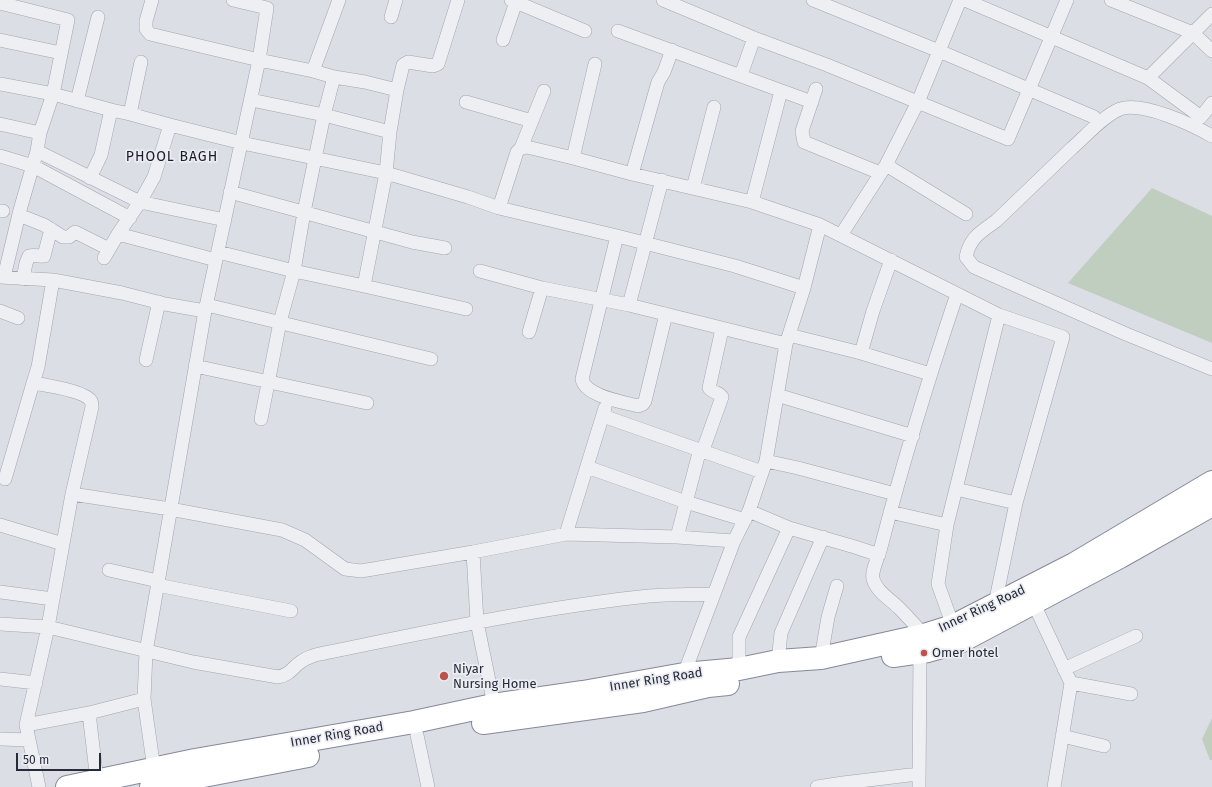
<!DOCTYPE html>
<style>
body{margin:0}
#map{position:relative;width:1212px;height:787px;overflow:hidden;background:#dcdee5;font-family:"Fira Sans",sans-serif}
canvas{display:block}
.scale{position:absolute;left:16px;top:753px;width:85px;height:18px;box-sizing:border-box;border:2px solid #282b39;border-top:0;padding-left:5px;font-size:12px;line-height:14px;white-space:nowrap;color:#282b39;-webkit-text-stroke:3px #ebedf3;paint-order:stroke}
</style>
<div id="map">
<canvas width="1212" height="787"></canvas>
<div class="scale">50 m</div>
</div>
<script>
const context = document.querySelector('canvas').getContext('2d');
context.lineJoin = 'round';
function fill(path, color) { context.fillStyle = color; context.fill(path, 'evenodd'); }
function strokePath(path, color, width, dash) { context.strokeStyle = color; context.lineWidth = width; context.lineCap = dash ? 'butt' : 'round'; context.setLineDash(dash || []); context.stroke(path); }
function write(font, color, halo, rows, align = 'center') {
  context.font = font + ' "Fira Sans",sans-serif'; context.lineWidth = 3.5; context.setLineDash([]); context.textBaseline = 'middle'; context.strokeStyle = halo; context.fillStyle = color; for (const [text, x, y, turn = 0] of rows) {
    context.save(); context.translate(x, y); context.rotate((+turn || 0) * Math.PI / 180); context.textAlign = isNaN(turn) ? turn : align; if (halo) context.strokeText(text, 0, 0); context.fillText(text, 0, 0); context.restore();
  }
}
const green = new Path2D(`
 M1152,188L1212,216V343L1068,283Z
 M1212,718V760H1210L1202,739Z`);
const street = new Path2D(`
 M152,0L146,21V29L150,34L259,60L313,71L334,77L365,82L397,90
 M511,0L585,31
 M663,0L754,38L827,65L1008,139L1067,0
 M813,0L939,51L1094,117
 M965,0L1148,78L1201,117L1212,103
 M1111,0L1193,33L1212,51
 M0,3L68,20L53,94L40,133L37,151L20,210L4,277
 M391,17L396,0
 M618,31L812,102
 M0,40L61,53
 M503,40L516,2
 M313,71L339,0
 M741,75L754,38
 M1148,78L1212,14
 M0,84L53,94L111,110L130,114L170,125L242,143L386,173L468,197L499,208L617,236L735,266L804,288
 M816,89L802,131L804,142L880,173
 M251,100L324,115L390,132
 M77,101L98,17
 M466,102L532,121
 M130,114L141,62
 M0,124L40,133
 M1212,136C1193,125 1142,101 1120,109C1103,116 1085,137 1071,149C1046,173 1021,197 996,221C981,232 970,237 966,257L974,267L1126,334L1212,369
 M521,148L544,91
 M37,151L140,202L154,177L170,125
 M0,156L33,166L130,218
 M573,158L595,64
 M886,165L966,214
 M632,174L658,82L664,72L672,50
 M90,178L101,155L111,110
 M693,188L714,107
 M230,192L412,242L445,248
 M752,202L781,91
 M499,208L517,152L521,148L527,147L573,158L632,174L752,202L820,225L999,315L1063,337L1016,503L995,604
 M0,211H3
 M19,215L44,225L63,237H69L75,232L109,249
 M118,234L216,260
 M841,235L886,165L918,102L960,0
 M617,236L582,379C585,396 623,402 638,406L643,404L645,401L666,314
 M218,252L294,271L364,286L386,173L390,132L397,90L403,65L408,62L433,66L438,64L458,0
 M104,258L118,234L140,202L225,220
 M480,271L542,288L629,305L786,344
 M0,277L53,280L38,367L33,383C45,385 85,391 91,401C92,403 92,405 92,407L72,494L48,627L26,725L39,787
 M23,279L26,263L29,256C34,254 39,257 44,256L51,229
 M53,280L122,293L165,304L205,311
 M364,286L466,309
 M207,305L431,359
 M629,305L662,180
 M0,311L18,318
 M529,332L542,288
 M789,335L861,353L930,374
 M861,353L873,311L891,260
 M146,360L159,302
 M195,366L367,403
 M777,395L913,436
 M603,416L762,472
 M261,419L280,322L294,271L304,212L324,115L334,77
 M703,450L722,397C719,392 713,393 709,388L722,329
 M766,461L798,468L895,494
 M587,467L686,502L745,520
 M5,479L33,383
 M956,489L1016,503
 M72,494L170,509L282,530L305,540L345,569L361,571L473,552L566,534L677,537L734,541
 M749,511L789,528L855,547L879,555
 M890,512L947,525
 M0,525L63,544
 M566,534L605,408
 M677,537L700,449
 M473,552L477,622L495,710
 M109,570L158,581
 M157,585L291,611
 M0,592L53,599
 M1033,602L1071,683L1054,787
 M0,624L48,627L193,662L278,677C292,674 292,667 302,661C306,658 311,657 315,655C423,633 531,609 640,597C664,594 689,595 713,594
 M953,626L938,584L947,525L999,315
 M924,635C916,626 908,617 899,608C890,599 877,592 873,579C871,570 879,557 881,547C903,462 929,377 957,294
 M821,658L828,617L837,586
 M778,661L781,633L823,537
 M739,669V637L789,528
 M1064,669L1136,636
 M684,674L734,541L749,511L766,461L786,344L804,288L820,225
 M0,679L36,683
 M1071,683L1131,694
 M89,713L97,781
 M26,725L89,713L144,699
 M417,735L428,787
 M1062,736L1104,746
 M0,739L29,740
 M154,769L144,699L146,652L205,311L259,60L267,8L233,0
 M817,787L843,783L918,774
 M919,787L920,651`);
const highway = new Path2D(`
 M893,656L928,651L960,642L1120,557L1212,505
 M483,723L643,701L708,686L728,684
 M67,787L195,760L414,722L493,705L583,692L684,674L739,669L778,661L821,658L924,635L953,626L1074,564L1212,482
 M151,787L198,777L308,756`);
const markers = [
 [924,653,4,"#bf514c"],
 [444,676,5,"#bf514c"]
];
const streetNames = [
 ["Inner Ring Road",982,609,-25],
 ["Inner Ring Road",656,680,-9],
 ["Inner Ring Road",337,735,-10]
];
const poiNames = [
 ["Omer hotel",932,653],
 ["Niyar",453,669],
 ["Nursing Home",453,684]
];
const neighbourhoodNames = [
 ["PHOOL BAGH",172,157]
];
fill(green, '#bfcebe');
strokePath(street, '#a2a5ae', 14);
strokePath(highway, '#85899a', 24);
strokePath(street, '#eeeff3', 13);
strokePath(highway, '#fff', 22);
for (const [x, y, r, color] of markers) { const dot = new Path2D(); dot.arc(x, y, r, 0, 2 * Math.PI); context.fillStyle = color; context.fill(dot); strokePath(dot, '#ebedf3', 1.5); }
write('13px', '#282b39', '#ebedf3', streetNames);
write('13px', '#282b39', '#ebedf3', poiNames, 'left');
context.letterSpacing = '1px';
write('14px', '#1a1c2a', '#ebedf3', neighbourhoodNames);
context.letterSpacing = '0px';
</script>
